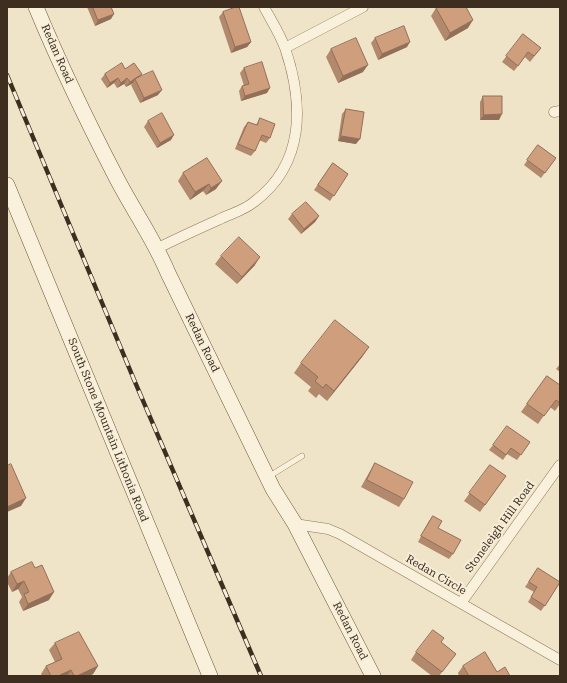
<!DOCTYPE html>
<style>
body{margin:0}
#map{position:relative;width:567px;height:683px;overflow:hidden;background:#f0e4c8;font-family:"Roboto Serif",serif}
canvas{display:block}
.frame{position:absolute;inset:0;border:8px solid #3d2e20;pointer-events:none}
</style>
<div id="map">
<canvas width="567" height="683"></canvas>
<div class="frame"></div>
</div>
<script>
const context = document.querySelector('canvas').getContext('2d');
context.lineJoin = 'round';
function strokePath(path, color, width, dash) { context.strokeStyle = color; context.lineWidth = width; context.lineCap = dash ? 'butt' : 'round'; context.setLineDash(dash || []); context.stroke(path); }
function fill(path, color) { context.fillStyle = color; context.fill(path, 'evenodd'); }
function write(font, color, halo, rows, align = 'center') {
  context.font = font + ' "Roboto Serif",serif'; context.lineWidth = 4; context.setLineDash([]); context.textBaseline = 'middle'; context.strokeStyle = halo; context.fillStyle = color; for (const [text, x, y, turn = 0] of rows) {
    context.save(); context.translate(x, y); context.rotate((+turn || 0) * Math.PI / 180); context.textAlign = isNaN(turn) ? turn : align; if (halo) context.strokeText(text, 0, 0); context.fillText(text, 0, 0); context.restore();
  }
}
const service = new Path2D(`
 M268,477L302,456`);
const minor = new Path2D(`
 M285,48L363,7
 M554,112L560,111
 M158,248C178,238 198,229 218,220C230,214 243,211 254,202C305,164 304,104 285,48C280,34 271,20 264,7
 M295,524L328,529L340,534L560,660
 M461,603L560,465`);
const secondary = new Path2D(`
 M36,7C60,65 87,121 116,177C133,210 154,239 168,273L273,489L295,524L373,676
 M7,185L210,676`);
const rail = new Path2D(`
 M7,75L135,382L261,676`);
const wall = new Path2D(`
 M87,7H111V19L95,26Z
 M436,8L468,28L445,41L431,16Z
 M223,12L251,42L247,47L231,53L219,17Z
 M523,34L541,48L530,62L525,57L514,71L502,62Z
 M375,38L407,47L378,60L371,43Z
 M331,49L363,72L338,83L326,57Z
 M244,68L267,93L241,101L239,91L242,86H244L240,73Z
 M125,69L139,77L158,95L140,103L131,85L133,83L126,87L124,84L117,88L114,83L107,88L101,79L105,74Z
 M483,96L499,120H480V102Z
 M346,109L356,144L338,141L342,114Z
 M260,118L270,138L266,143L259,140L255,151L251,156L235,149L244,127L248,122L256,125Z
 M148,121L171,140L157,148L144,127Z
 M538,145L556,158L541,178L524,165Z
 M207,158L216,189L206,195L203,191L190,200L178,181L183,173Z
 M333,163L348,174L330,201L314,190Z
 M292,214L319,216L315,222L301,234L288,219Z
 M221,256L255,265L237,284L215,264Z
 M369,347L362,357L327,401L319,394L316,398L308,391L311,387L294,373L301,363Z
 M560,364V372L556,369Z
 M547,376L560,385V404L555,411L550,407L538,424L521,412Z
 M530,442L517,460L507,454L503,460L489,450L493,445Z
 M375,463L404,499L399,507L361,487L370,471Z
 M490,465L506,476L480,512L464,501Z
 M433,516L438,528L453,554L449,559L418,542L429,521Z
 M538,568L560,583L541,611L528,602L534,592L525,587Z
 M11,572L49,600L23,611L19,602L22,597L18,589L12,592L7,582V578Z
 M441,642L456,654L439,676H432L411,660L416,652Z
 M55,643L98,666L93,674L89,676H42L41,674L46,666L55,662L49,650Z
 M463,666L497,672L510,676H459L458,673Z`);
const shadedWall = new Path2D(`
 M114,14L111,19L95,26L98,20Z
 M473,20L468,28L445,41L450,33Z
 M251,42L247,47L231,53L235,47Z
 M410,42L407,47L378,60L382,54Z
 M368,65L363,72L338,83L343,76Z
 M142,74L138,79H135L133,83L126,87L130,82Z
 M118,78L114,83L107,88L110,83Z
 M127,78L124,84L117,88L121,83Z
 M270,88L267,93L241,101L245,96Z
 M162,90L158,95L140,103L144,98Z
 M502,114L499,120H480L484,115Z
 M174,135L171,140L157,148L160,143Z
 M341,136L360,139L356,144L338,141Z
 M222,181L216,189L206,195L211,188Z
 M209,184L203,191L190,200L195,192Z
 M319,216L315,222L301,234L304,229Z
 M260,257L255,265L237,284L242,277Z
 M369,347L362,357L327,401L334,391Z
 M26,498L21,506L7,512V507Z
 M24,581L18,589L12,592L17,584Z
 M54,592L49,600L23,611L28,604Z
 M98,666L93,674L89,676H77Z
 M71,670L67,676H58Z`);
const building = new Path2D(`
 M93,7H111L114,14L98,20Z
 M236,7H239L251,42L235,47L223,12Z
 M438,7H466L473,20L450,33L436,8Z
 M404,26L410,42L382,54L375,38Z
 M523,34L541,48L534,56L528,52L518,66L506,56Z
 M356,38L368,65L343,76L331,49Z
 M262,62L270,88L245,96L242,86L249,84L244,68Z
 M122,63L125,69L134,63L142,74L130,82L127,78L121,83L118,78L110,83L105,74Z
 M153,71L162,90L144,98L135,79Z
 M483,96H502V114L484,115Z
 M346,109L364,112L360,139L341,136Z
 M162,113L174,135L160,143L148,121Z
 M260,118L275,124L270,138L262,135L255,151L238,144L248,122L257,125Z
 M538,145L556,158L545,173L527,160Z
 M207,158L222,181L211,188L209,184L195,192L183,173Z
 M333,163L348,174L334,196L318,185Z
 M306,202L319,216L304,229L292,214Z
 M239,237L260,257L242,277L221,256Z
 M335,320L369,347L334,391L326,384L323,388L315,381L318,377L301,363Z
 M547,376L560,385V403L556,400L544,416L527,404Z
 M507,426L530,442L521,455L511,448L506,455L493,445Z
 M375,463L413,482L404,499L367,480Z
 M11,464L26,498L7,507V466Z
 M490,465L506,476L485,505L469,493Z
 M433,516L442,521L438,528L461,540L453,554L421,536Z
 M32,562L35,568L42,565L54,592L28,604L24,594L29,592L24,581L17,584L11,572Z
 M538,568L560,582L545,606L531,597L537,587L529,582Z
 M433,630L444,638L441,642L456,654L442,672L416,652Z
 M79,632L98,666L77,676H74L71,670L58,676H51L46,666L62,659L55,643Z
 M485,652L497,672L505,667L510,676H469L463,666Z`);
const streetNames = [
 ["Redan Road",57,54,66],
 ["Redan Road",202,343,64],
 ["South Stone Mountain Lithonia Road",108,430,68],
 ["Stoneleigh Hill Road",500,527,-54],
 ["Redan Circle",436,575,30],
 ["Redan Road",350,631,63]
];
strokePath(service, '#8d765c', 6);
strokePath(minor, '#8d765c', 11);
strokePath(secondary, '#6f573f', 16);
strokePath(service, '#faf1dc', 5);
strokePath(minor, '#faf1dc', 10);
strokePath(secondary, '#faf1dc', 15);
strokePath(rail, '#3d2e20', 4.5);
strokePath(rail, '#f7eed8', 3, [9]);
fill(wall, '#b2896c');
fill(shadedWall, '#916f58');
fill(building, '#cf9f7d');
strokePath(building, '#916f58', 1);
write('11px', '#3d2e20', '#f7eed8', streetNames);
</script>
